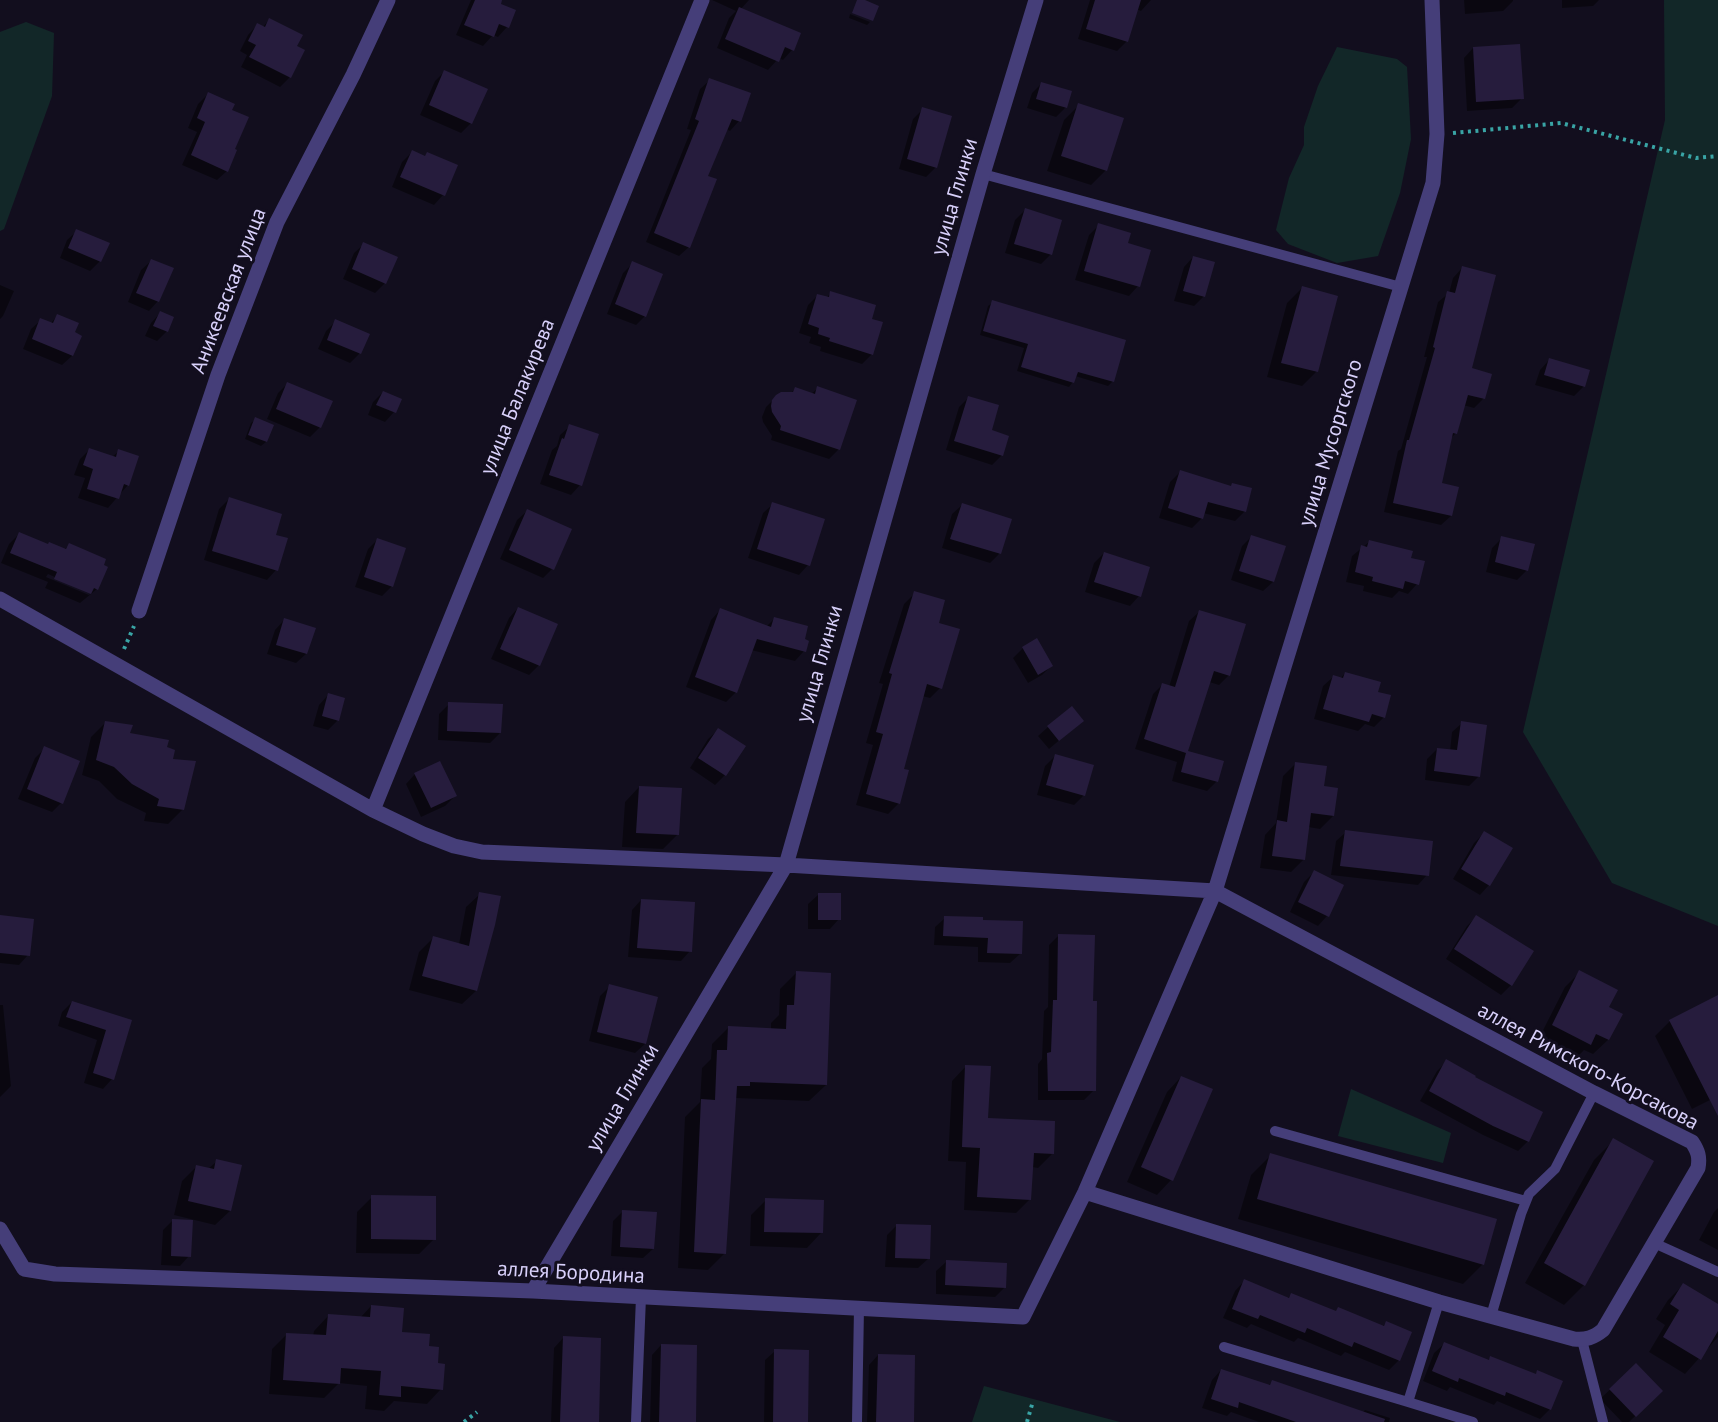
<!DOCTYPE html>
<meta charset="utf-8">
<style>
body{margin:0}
canvas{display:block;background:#120e1e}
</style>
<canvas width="1718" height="1422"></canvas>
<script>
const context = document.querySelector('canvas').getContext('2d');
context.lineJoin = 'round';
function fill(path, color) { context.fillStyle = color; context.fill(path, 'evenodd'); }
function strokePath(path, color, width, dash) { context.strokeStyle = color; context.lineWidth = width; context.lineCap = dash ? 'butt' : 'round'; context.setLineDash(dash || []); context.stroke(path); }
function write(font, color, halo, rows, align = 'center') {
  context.font = font + ' "PT Sans",sans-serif'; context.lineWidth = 6; context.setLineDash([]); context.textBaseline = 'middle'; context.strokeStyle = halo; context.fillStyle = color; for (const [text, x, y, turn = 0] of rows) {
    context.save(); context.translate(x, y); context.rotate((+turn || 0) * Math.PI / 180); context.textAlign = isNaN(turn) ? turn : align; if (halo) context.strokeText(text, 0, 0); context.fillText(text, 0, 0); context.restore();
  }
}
const green = new Path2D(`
 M1664,0H1718V926L1612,883L1523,732L1665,120Z
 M26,22L54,33L52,96L4,229L0,231V32Z
 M1337,47L1397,59L1407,67L1411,139L1400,193L1378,256L1337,263L1288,244L1276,230L1289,178L1304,145V127L1318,86Z
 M1351,1089L1451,1133L1443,1163L1338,1136Z
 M984,1386L1120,1422H972Z`);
const shadow = new Path2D(`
 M471,0H501L499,5L514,11L507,27L498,37L493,35L483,46L456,35Z
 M712,0H749L741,9L792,50L783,60L779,58L768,70L717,48L729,18L736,11Z
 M1090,0H1151L1141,11L1136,9L1127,41L1117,51L1078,39Z
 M1464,0H1513V1L1503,11L1465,14Z
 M1562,0H1599L1593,6L1562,8Z
 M850,14L870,22L867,25L849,18Z
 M269,20L295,46L303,51L289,78L280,87L241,67L247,55L240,51L248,35L257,25L262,28Z
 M1473,48L1522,98L1512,108L1467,111L1464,58Z
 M444,72L471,123L461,133L420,115L435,81Z
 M710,80L739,121L730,131L726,129L706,177L689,247L679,256L646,242L691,130L687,129L700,89Z
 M1041,84L1066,107L1056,117L1027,108L1032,93Z
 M208,94L230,111L233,150L227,171L217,180L182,165L197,132L188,128L198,104Z
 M1079,105L1106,170L1091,185L1047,171L1064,120Z
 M923,109L936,167L926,177L899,169L913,119Z
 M412,152L424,157L427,154L443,195L434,205L392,187L402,162Z
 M1025,210L1051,254L1041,264L1005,253L1015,220Z
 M1099,225L1126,244L1138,286L1129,296L1075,280L1089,235Z
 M77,231L100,261L90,271L60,258L67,240Z
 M364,244L385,283L375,293L343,279L354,253Z
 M1193,257L1204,296L1194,306L1174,301L1184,267Z
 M151,261L158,301L149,311L128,302L141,270Z
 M633,263L645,316L636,325L607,314L623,273Z
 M1462,268L1470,369L1490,375L1483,399L1474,408L1463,405L1456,433L1451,438L1440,484L1451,516L1441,525L1384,512L1398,451L1401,449L1427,357H1424L1438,302L1449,293L1453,278Z
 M0,285L14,291L3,316L0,319Z
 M1302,288L1316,372L1302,386L1267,377L1287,303Z
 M831,293L870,320L872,354L862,364L820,351L821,347L809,343L811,337L799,333L808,305L818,295L826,298Z
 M993,302L1113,381L1108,386L1075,376L1073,382L1069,387L1017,371L1024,348L980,335L988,306Z
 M160,313L167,331L157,341L145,336L151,323Z
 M57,316L73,333L80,336L72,356L62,365L23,349L31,329L41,320L50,324Z
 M336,321L368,335L359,354L350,363L318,349L326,331Z
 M1549,360L1584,386L1574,396L1535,385L1540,370Z
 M288,383L320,427L310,437L267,419L278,393Z
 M818,388L855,401L838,450L829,459L771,440L772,436L763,422L762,417L766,407L776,397L791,393L795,389L811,394Z
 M383,392L400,400L394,412L385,422L368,415L373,402Z
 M969,397L990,431L1002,455L992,465L946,450L959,407Z
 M256,419L272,425L266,442L261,446L245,439L251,423Z
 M570,426L580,485L571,495L540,484L552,450L557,446L560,435Z
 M89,450L112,457L119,451L128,485L108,508L78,498L85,478L74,475L80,459Z
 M1180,472L1245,511L1235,521L1203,513L1202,518L1192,528L1159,518L1170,482Z
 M229,499L274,536L276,570L267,580L204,560L219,509Z
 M773,504L808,565L799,575L748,558L763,513Z
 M962,505L1010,520L999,554L990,563L942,548L952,514Z
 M527,511L552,569L543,578L500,559L517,520Z
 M19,534L64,550L69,545L97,589L80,603L45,588L48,582L1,563L9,544ZM48,574L91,593L89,595L46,577Z
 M1252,536L1273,582L1263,591L1231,580L1242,546Z
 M1502,538L1527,570L1517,580L1486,572L1492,548Z
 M377,540L392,586L382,596L355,587L368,549Z
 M1369,542L1409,559L1417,584L1408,594L1399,591L1392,598L1363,591L1364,586L1346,582L1352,556Z
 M1104,553L1139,596L1130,606L1085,592L1094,563Z
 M915,593L937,624L940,688L930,698L922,696L902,770L899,803L888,814L856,805L873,745L866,743L883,684L879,683L904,604Z
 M518,608L539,665L529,675L491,659L509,618Z
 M720,610L766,627L774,619L803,640L804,651L795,661L751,650L736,692L726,702L686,687L711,620Z
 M1199,612L1229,675L1219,685L1209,682L1186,753L1217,781L1207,791L1172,781L1177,762L1135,749L1153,694L1162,685L1169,687L1189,621Z
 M284,620L306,654L296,663L267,654L275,630Z
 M1023,648L1051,666L1042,675L1028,683L1013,658Z
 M1345,673L1376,693L1384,717L1374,727L1365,724L1358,731L1314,719L1323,686L1333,677L1340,679Z
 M328,695L338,720L328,730L313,726L319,705Z
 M449,704L500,733L490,743L438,740L439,714Z
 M1082,721L1049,749L1038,736L1048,727Z
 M106,722L128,734L165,748L172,760L183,809L168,824L144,821L146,813L117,799L99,781L82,775L91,737Z
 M1462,723L1479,776L1469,786L1425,780L1427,759L1437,749L1450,751L1452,732Z
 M718,730L743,746L725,775L715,785L690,768L708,739Z
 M45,748L61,803L52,812L18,799L35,758Z
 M1055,756L1092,766L1083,796L1074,805L1037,795L1045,766Z
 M1296,763L1323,787L1333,816L1320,829L1308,827L1304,859L1291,872L1260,868L1265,835L1276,823L1283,776Z
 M415,774L455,796L445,806L421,817L406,784Z
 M639,787L678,834L663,849L622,847L625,802Z
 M1346,832L1427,875L1418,885L1331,875L1336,841Z
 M1484,833L1489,885L1480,895L1453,879L1474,843Z
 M1314,872L1327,916L1318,926L1290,912L1304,882Z
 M480,894L476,991L462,1004L409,990L419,952L433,938L459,944L466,907Z
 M818,895L839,919L830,929H808V904Z
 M641,900L690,951L681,961L628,957L632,910Z
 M0,917L28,955L19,965L0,963Z
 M1476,917L1511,985L1501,995L1446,959L1467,926Z
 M945,918L982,921L1020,954L1010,963L978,962V947L934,945L935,927Z
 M1059,935L1092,1003L1094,1090L1084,1100H1038V1064L1042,1059L1044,1011L1048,1007L1049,945Z
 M1580,972L1607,1008L1608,1040L1593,1054L1584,1050L1575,1059L1538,1040L1565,987Z
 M796,973L826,1085L809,1101L735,1098L725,1253L708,1270L678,1268L685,1117L700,1102L702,1068L711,1059L712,1044L728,1028L771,1030V1023L779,1015L780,989Z
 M610,986L645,1044L635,1053L589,1041L600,996Z
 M1715,999L1718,1005V1096L1692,1109L1655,1036L1670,1021Z
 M72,1002L130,1021L112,1079L103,1089L84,1083L97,1040L58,1026L62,1012Z
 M0,1005H3L11,1086L0,1097Z
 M1447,1061L1528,1141L1518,1151L1483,1135L1420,1101L1437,1071Z
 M966,1066L987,1119L1052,1154L1038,1168L1032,1167L1030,1199L1016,1213L964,1210L966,1162L948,1161L952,1081Z
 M1181,1077L1171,1180L1157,1195L1127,1182L1167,1092Z
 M1614,1140L1584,1285L1564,1305L1525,1283L1594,1160Z
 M1271,1155L1483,1264L1463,1284L1238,1219L1251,1175Z
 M217,1161L230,1211L215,1225L174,1215L182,1181L197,1166L208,1169Z
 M372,1197L434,1239L419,1254L356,1253L357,1212Z
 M766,1200L821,1233L807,1248L750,1246L751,1215Z
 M1718,1208V1250L1699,1240L1714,1212Z
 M623,1211L653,1249L643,1258L611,1256L613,1221Z
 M173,1220L189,1256L180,1266L161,1265L163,1230Z
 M897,1225L928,1259L918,1268L885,1267L887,1235Z
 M946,1262L1005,1287L995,1297L936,1294V1271Z
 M1244,1281L1287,1299L1291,1295L1335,1312L1382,1327L1386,1323L1399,1360L1389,1370L1345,1352L1341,1356L1298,1338L1294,1342L1251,1324L1247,1328L1223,1318L1235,1291Z
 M1683,1285L1718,1306V1337L1685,1374L1649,1352L1665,1325L1656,1319L1668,1300Z
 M371,1306L400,1334L427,1348L436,1365L441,1389L427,1404L394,1401L384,1411L365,1409L367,1386L339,1383L324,1398L269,1394L272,1349L287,1334L313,1336L314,1331L328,1316L360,1318Z
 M563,1338L597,1422H551L554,1348Z
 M1444,1344L1487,1361L1491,1358L1534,1376L1538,1372L1550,1409L1540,1419L1497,1401L1494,1405L1450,1387L1447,1391L1423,1381L1434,1353Z
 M661,1345L694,1422H650L652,1355Z
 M775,1351L807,1422H764L765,1360Z
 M878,1355L912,1422H867L869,1365Z
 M1636,1365L1661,1391L1629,1422H1622L1600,1399Z
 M1221,1370L1268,1386L1272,1382L1362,1413L1365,1410L1390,1418L1389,1422H1259L1231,1412L1227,1416L1202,1408L1212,1380Z`);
const building = new Path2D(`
 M475,0H502L501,4L516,10L509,28L499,24L494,37L464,25Z
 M857,0H865L879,6L873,21L852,13Z
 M1095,0H1141L1128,42L1086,29Z
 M739,7L801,33L794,51L785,47L779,62L725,39Z
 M269,18L303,35L297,46L305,50L291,78L249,57L256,45L248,41L257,23L265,27Z
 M1520,44L1524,99L1476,102L1473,47Z
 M444,70L488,89L472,124L429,105Z
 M709,78L751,93L741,122L732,119L708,176L717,179L690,248L654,233L699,121L695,119Z
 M1041,82L1072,91L1067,108L1036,99Z
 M208,92L235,104L232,110L249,117L235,149L237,150L228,172L191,155L205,122L197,118Z
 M1078,103L1124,118L1107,171L1061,156Z
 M922,107L952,116L937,168L907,159Z
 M412,150L425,156L427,152L458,165L445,196L400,177Z
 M1025,208L1062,220L1052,255L1014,244Z
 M1098,223L1131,233L1128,243L1151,250L1140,287L1084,271Z
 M76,229L110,243L101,262L68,248Z
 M363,242L398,257L386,284L352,269Z
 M1193,256L1215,262L1205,297L1183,291Z
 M151,259L174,268L159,302L136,293Z
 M632,261L663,274L646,317L615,304Z
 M1462,266L1496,275L1472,368L1492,374L1485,399L1468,395L1457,434L1453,433L1442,483L1459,487L1452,516L1393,503L1407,440H1409L1435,348L1433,347L1447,291L1455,293Z
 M1302,286L1338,296L1318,372L1281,363Z
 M830,291L876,305L872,319L883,322L873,355L829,341L830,338L818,334L819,328L808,324L817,294L829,297Z
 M992,300L1126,340L1114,382L1078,372L1074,383L1021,367L1028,344L983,331Z
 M160,311L174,317L168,332L153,326Z
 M57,314L79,323L75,332L82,336L73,356L32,339L40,318L53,323Z
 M335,319L370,334L361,354L327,340Z
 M1549,358L1590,370L1585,387L1544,375Z
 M287,382L333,401L321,428L276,409Z
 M817,386L857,400L840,450L780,430L781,426L772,412L771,406L772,400L776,395L781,392H793L795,387L815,394Z
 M383,391L402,399L396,413L376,405Z
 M968,396L999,405L992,430L1009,436L1003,456L954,441Z
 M255,417L274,425L267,442L248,435Z
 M569,424L599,434L582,486L549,475L562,438L564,439Z
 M89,448L116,457L118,449L139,456L129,486L124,484L119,499L87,489L93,469L83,465Z
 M1180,470L1231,486L1232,483L1252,488L1246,512L1208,502L1203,519L1168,508Z
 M229,497L282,514L276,535L288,538L278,571L212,551Z
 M772,502L825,519L810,566L757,549Z
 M962,503L1012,519L1001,554L950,539Z
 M527,509L572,529L554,570L509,550Z
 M19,532L48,544L49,542L66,549L69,543L106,559L104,565L108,567L98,590L94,588L91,594L54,579L57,572L10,553Z
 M1251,535L1286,546L1274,582L1239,571Z
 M1501,536L1535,544L1528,571L1495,562Z
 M377,538L406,548L393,587L364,577Z
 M1369,540L1413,551L1411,558L1425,561L1419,585L1405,581L1403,589L1372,581L1373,577L1355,572L1361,545L1367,547Z
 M1104,552L1150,567L1141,597L1094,582Z
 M914,591L945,600L939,623L960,629L942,689L927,684L904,769L909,770L900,804L866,794L883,734L876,732L892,674L889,673Z
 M518,607L558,624L540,666L500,649Z
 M720,608L771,627L774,617L808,626L805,639L809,641L806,652L757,639L737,693L695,677Z
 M1199,610L1246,624L1230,676L1214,671L1188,751L1224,761L1218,782L1181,772L1186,753L1144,739L1162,683L1175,687Z
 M284,618L316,628L307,654L276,645Z
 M1037,638L1053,666L1038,675L1022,647Z
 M1345,672L1381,682L1378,692L1391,695L1385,718L1372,714L1369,722L1323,709L1333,675L1343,678Z
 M328,693L345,698L339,721L322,716Z
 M448,702L503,704L501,733L447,731Z
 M1072,706L1084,721L1059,741L1047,726Z
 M105,721L133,725L130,733L169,740L167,747L175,750L173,759L196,761L184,810L157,806L159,799L132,784L114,767L96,760Z
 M1461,721L1487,725L1480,777L1434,771L1437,748L1457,750Z
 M718,728L746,746L726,776L698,758Z
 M44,746L80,761L63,804L27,789Z
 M1055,754L1094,765L1085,796L1046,785Z
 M440,761L457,796L431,808L414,773Z
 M1295,762L1327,766L1324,786L1338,788L1334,816L1311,813L1305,860L1272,856L1277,820L1287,822Z
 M639,786L682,788L679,835L636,833Z
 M1345,830L1433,841L1429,876L1340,866Z
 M1484,831L1513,848L1490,886L1461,869Z
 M1314,870L1344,885L1329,917L1298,902Z
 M479,892L501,896L495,925L477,991L422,976L433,936L469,946Z
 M818,893H841V920H818Z
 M641,899L695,902L692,952L637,948Z
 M0,915L34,919L30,956L0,953Z
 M1476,915L1534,951L1512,986L1454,949Z
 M944,916L983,917V920L1023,921L1022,954L987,953L988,938L943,936Z
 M1058,934L1095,935L1093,1001H1097L1096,1091H1048L1047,1053L1051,1052L1053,1000H1057Z
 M1579,970L1618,990L1609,1007L1623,1014L1609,1040L1596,1034L1591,1045L1552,1025Z
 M796,971L831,973L827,1085L750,1082V1086H737L726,1254L694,1252L701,1099L715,1100L717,1050H727L728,1026L786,1029L787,1005H794Z
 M609,984L658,997L646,1044L597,1032Z
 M1718,995V1116L1669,1020Z
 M72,1001L132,1020L114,1080L93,1073L106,1030L66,1017Z
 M1446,1059L1476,1076L1475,1077L1543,1112L1529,1142L1493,1126L1429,1091Z
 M965,1065L991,1066L988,1118L1055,1121L1054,1154L1034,1153L1031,1200L977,1197L980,1148L962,1147Z
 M1181,1076L1213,1089L1173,1181L1141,1167Z
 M1613,1138L1654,1161L1585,1286L1544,1263Z
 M1270,1153L1497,1219L1484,1265L1257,1199Z
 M216,1159L242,1165L231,1211L188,1201L196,1165L214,1169Z
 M371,1195L436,1196V1240L371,1239Z
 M765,1198L824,1200L823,1233L764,1232Z
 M622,1210L657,1212L654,1249L620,1247Z
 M172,1219L193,1220L191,1257L171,1256Z
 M896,1224L931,1225L930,1259L895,1258Z
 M946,1260L1007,1263L1006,1288L945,1285Z
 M1244,1279L1289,1298L1291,1293L1336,1311L1338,1307L1384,1326L1386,1321L1412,1332L1400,1361L1354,1342L1352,1347L1307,1328L1305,1333L1260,1315L1258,1319L1232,1309Z
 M1683,1283L1718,1304V1331L1701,1360L1663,1337L1679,1310L1670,1304Z
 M371,1305L404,1308L402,1332L430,1334L429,1346L439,1347L438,1363L445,1364L443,1390L401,1386V1397L379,1395L381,1371L341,1368L340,1384L283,1380L286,1333L326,1335L328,1314L370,1317Z
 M563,1336L601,1338L599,1422H560Z
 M1444,1342L1489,1360L1490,1356L1536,1374L1537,1370L1563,1381L1551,1410L1506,1392L1505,1396L1459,1378L1458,1382L1432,1371Z
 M661,1344L697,1345L696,1422H659Z
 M774,1349L809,1350L808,1422H773Z
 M878,1354L915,1355L914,1422H876Z
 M1636,1363L1663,1391L1636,1417L1609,1389Z
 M1221,1369L1270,1385L1272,1380L1385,1419L1384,1422H1296L1239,1402L1238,1408L1211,1399Z`);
const path = new Path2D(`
 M1453,133L1561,123L1696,158L1718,156
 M124,649L134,626
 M464,1422L477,1412
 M1027,1422L1033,1401`);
const lane = new Path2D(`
 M983,174L1401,287
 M1275,1131L1526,1201
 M1654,1243L1718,1272
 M1491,1316L1521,1214L1529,1194L1555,1169L1594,1093
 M1582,1340L1603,1422
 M1224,1347L1408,1402L1439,1302
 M1408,1402L1473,1422
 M636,1422L641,1297
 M857,1422L859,1308`);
const street = new Path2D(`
 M0,599L373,810L423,834L454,846L482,852L786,865L1215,891L1594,1093L1692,1142C1698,1151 1700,1157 1698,1168L1603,1330C1593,1338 1586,1340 1574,1339L1439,1302L1085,1192
 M139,611L218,375L277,222L353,75L388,0
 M373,810L702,0
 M0,1229L24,1269L55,1274L533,1291L1023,1317L1085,1192L1215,891L1433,183L1437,134L1432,0
 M533,1291L786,865L983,174L1036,0`);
const streetNames = [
 ["улица Глинки",955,197,-74],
 ["Аникеевская улица",229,291,-69],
 ["улица Балакирева",518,397,-68],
 ["улица Мусоргского",1331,443,-73],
 ["улица Глинки",820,664,-74],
 ["аллея Римского-Корсакова",1588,1067,28],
 ["улица Глинки",623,1098,-59],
 ["аллея Бородина",571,1273,3]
];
fill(green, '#122728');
fill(shadow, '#0007');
fill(building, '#261c3d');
strokePath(path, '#39a4a5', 4, [3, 4.5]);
strokePath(lane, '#453e79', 10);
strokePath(street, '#453e79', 15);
write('21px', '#d8d0fa', '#120e1e', streetNames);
</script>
